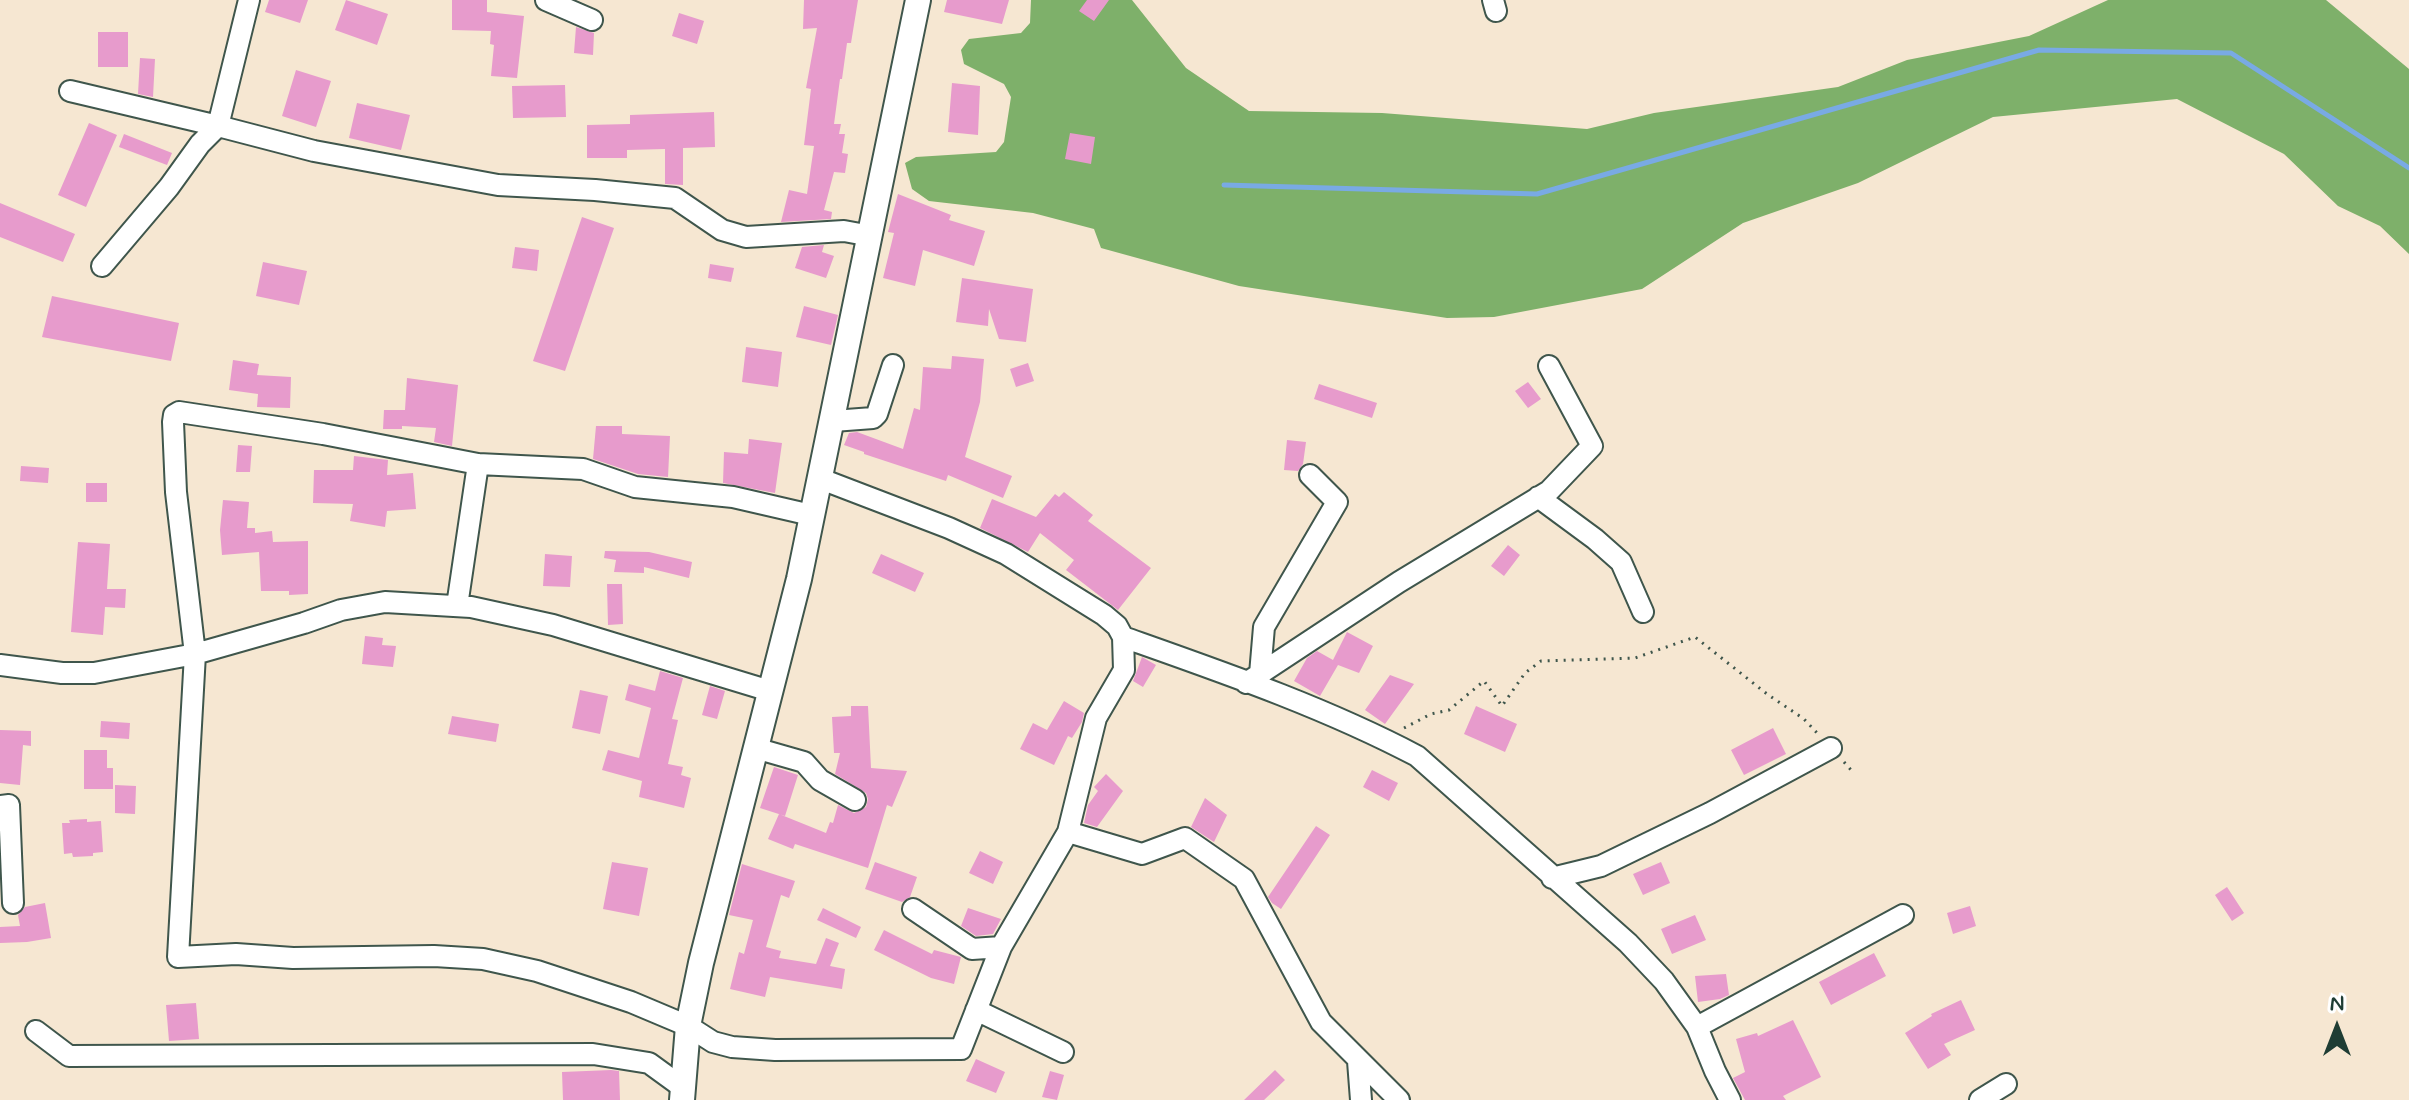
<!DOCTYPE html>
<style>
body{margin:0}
#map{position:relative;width:2409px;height:1100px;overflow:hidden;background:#f6e7d2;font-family:Mynerve,sans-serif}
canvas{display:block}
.north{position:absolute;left:2297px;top:988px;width:80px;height:80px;-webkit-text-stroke:6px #fff;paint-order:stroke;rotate:0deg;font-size:22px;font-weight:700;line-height:32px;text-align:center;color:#1f3d34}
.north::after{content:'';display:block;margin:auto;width:28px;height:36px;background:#1f3d34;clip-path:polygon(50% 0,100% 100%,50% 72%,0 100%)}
</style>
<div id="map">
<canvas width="2409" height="1100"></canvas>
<div class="north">N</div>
</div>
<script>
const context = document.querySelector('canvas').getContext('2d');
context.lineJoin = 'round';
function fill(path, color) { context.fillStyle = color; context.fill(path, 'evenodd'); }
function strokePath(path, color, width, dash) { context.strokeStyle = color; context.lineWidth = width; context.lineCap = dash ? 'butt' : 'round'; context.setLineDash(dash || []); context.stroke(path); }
const forest = new Path2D(`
 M1031,0H1132L1186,68L1249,111L1382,113L1587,129L1654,113L1838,87L1907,60L2029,36L2108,0H2326L2409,69V254L2380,226L2338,206L2284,154L2177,99L1993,117L1858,183L1743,223L1642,289L1494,317L1447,318L1239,286L1101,248L1094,229L1033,213L929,201L912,189L905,163L916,157L996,152L1004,142L1011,97L1004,84L964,64L961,50L969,39L1021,33L1030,23Z`);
const stream = new Path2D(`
 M1224,185L1537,194L2039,50L2231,53L2409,168`);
const building = new Path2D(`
 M269,0H308L300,23L265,12Z
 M346,0L388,14L377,45L335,30Z
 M452,0H487V12L524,16L517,78L491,76L494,45L490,44L491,31L452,30Z
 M804,0H858L851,43H847L842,79H840L834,124H841L839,134H845L842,153L848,154L845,173L834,172L824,210L832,212L831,219L781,222L789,190L807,194L814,146L804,145L811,89L806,88L817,28L803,29Z
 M947,0H1009L1002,24L944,12Z
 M1087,0H1109L1094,21L1079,11Z
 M679,13L704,21L697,44L672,36Z
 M576,27L594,33L593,55L574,53Z
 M98,32H128V67H98Z
 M140,58L155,59L153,97L138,94Z
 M296,70L331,81L316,127L282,116Z
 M952,83L980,86L978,135L948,132Z
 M565,85L566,117L513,118L512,86Z
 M357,103L410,115L401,150L349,138Z
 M714,112L715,147L683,148V185L665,184V149L627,150V158H587V125L630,124V115Z
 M89,123L117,135L86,207L58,195Z
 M1070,133L1095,137L1091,164L1065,159Z
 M124,134L172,153L167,165L119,147Z
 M898,194L951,215L949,220L985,231L974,266L923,250L915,286L883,278L894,233L888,232Z
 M0,203L75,234L63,262L0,237Z
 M582,217L614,228L565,371L533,361Z
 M824,245L822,252L834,256L826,278L795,268L802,247Z
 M515,247L539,250L537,271L512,268Z
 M263,262L307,271L299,305L256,296Z
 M710,264L734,268L731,282L708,278Z
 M962,278L1033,289L1026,342L999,339L989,309L988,326L956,322Z
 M52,296L179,323L171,361L42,337Z
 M804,306L838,315L831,345L796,337Z
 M746,347L782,352L778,387L742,382Z
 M952,356L984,359L980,402L965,457L1012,476L1003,498L948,475L946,481L864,454V452L844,445L849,433L857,432L903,449L914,408L920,410L923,367L951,369Z
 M233,360L259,364L257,375L291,377L290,408L257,407L258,394L229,390Z
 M1028,363L1034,381L1016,387L1010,369Z
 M407,378L458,385L452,446L434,442L436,428L402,426V429H383L384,410H405Z
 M1528,382L1541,399L1528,408L1515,391Z
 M1319,384L1377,403L1372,418L1314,399Z
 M596,426H622V434L670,436L668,477L638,474L593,459Z
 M749,439L782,443L775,493L723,483L724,452L748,454Z
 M1287,440L1306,442L1303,464L1298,471L1284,470Z
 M238,445L252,446L250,472H236Z
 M354,456L388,460L387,475L413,473L416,509L387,511L385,527L350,521L353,504L313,503L314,470H353Z
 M21,466L49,468L48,483L20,481Z
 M86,483H107V502H86Z
 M1064,492L1093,515L1088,521L1151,568L1118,610L1066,570L1074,560L1040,533L1028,552L980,528L992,499L1036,517L1055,494L1059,497Z
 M223,500L249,502L247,528H255V533L272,531L273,542L308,541V594L289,595V591H261L259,552L222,555L220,530Z
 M78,542L110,544L107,589H126L125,608L105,607L103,635L71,632Z
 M1508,545L1520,555L1504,576L1491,566Z
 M605,551L649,552L692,562L689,578L644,567V573L614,572L616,560L604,558Z
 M545,554L572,556L570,587L543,586Z
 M881,554L924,573L915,592L872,573Z
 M607,584H622L623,624L608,625Z
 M1347,632L1373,646L1359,673L1338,665L1320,696L1294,681L1307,658L1317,651L1333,660Z
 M365,636L383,638L382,645L396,646L393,667L362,664Z
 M1142,657L1156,665L1143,687L1133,681Z
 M660,671L683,678L672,719L678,720L668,764L683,767L681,775L691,778L684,808L639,797L642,781L602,770L608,750L639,758L651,708L625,700L629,684L655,691Z
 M1390,675L1414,684L1385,724L1365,710Z
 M710,686L725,691L717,719L702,715Z
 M580,690L608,696L600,734L572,728Z
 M1064,701L1084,713L1082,722L1072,738L1068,736L1054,765L1020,749L1033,723L1047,730Z
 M851,706H868L871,768L907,771L892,807L887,805L868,868L795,844L793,849L768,839L779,814L826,833L830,822L833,823L838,805L854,813L866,807L868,799L866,793L835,774L840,753H834L832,717L851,716Z
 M1476,706L1517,724L1505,752L1464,734Z
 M452,716L499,724L496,742L448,734Z
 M101,721L130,723L129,739L100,737Z
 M1773,728L1786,754L1744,775L1731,750Z
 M0,730L31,731V746L23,745L20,785L0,783Z
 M84,750H107V768H113V789H84Z
 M774,767L798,775L785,816L760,808Z
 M1372,770L1398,783L1389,801L1363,787Z
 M1106,774L1123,791L1097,827L1084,823L1088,805L1098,791L1094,787Z
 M115,785L136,786L135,814L115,813Z
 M1205,798L1227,815L1214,842L1191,827Z
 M87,819V822L101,821L103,852L93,853V856L73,857L72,853L64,854L62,823H70L69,820Z
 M1316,826L1330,835L1281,909L1272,903L1268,897Z
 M980,851L1003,862L993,884L969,873Z
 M612,862L648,868L639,916L603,909Z
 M875,862L917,877L910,897L902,902L865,889Z
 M1661,862L1670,883L1643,895L1633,874Z
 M742,864L795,881L789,898L781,895L766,947L781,951L779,958L816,964L826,938L839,943L830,966L845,969L842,989L770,977L765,997L730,989L739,952L744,954L753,920L729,915Z
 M2227,887L2244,913L2232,921L2215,895Z
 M45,903L51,938L27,942L0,943V927L20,926L18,915L25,907Z
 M1970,906L1976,926L1953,934L1947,913Z
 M823,908L861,927L856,938L817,920Z
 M968,908L1001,919L993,934L976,936L961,926Z
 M1695,915L1706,940L1672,954L1661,929Z
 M884,930L932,954L934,950L961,957L954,984L931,978L874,950Z
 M1874,953L1886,976L1831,1005L1819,982Z
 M1726,974L1729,995L1720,999L1698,1002L1695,976Z
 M1961,1000L1975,1030L1944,1044L1951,1055L1928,1069L1905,1033L1932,1016L1931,1014Z
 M196,1003L199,1039L169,1041L166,1005Z
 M1793,1020L1821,1077L1783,1096L1786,1100H1745L1733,1078L1745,1072L1736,1039L1757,1033L1758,1036Z
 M976,1059L1005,1072L996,1093L966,1081Z
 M611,1070L619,1071L620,1100H563L562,1072Z
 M1275,1070L1285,1080L1264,1100H1244Z
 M1050,1071L1064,1075L1057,1100L1042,1097Z`);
const path = new Path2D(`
 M1404,728L1431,714L1449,710L1484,681L1502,706L1525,673L1541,661L1635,658L1695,637L1767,694L1804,719L1817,733
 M1844,762L1851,770`);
const minor = new Path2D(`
 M249,0L218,126L314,151L498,185L595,190L675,198L722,230L746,237L844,231L871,236
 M546,0L592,20
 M1493,0L1496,11
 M70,91L218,126
 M102,266L169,187L200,144L218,126
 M833,421L873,418L877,414L893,365
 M821,479L949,528L1006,554L1104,615L1117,626L1123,637C1222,672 1324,707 1417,756L1628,943L1664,981L1697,1027L1715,1071L1730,1100
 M1538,497L1595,539L1621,562L1643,612
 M811,515L733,497L635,487L583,469L478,464L323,434L179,412L174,415L173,422L176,492L195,654L178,957L236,954L293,958L434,956L483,959L537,971L631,1002L688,1026L713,1042L732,1047L775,1050L961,1049L1001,947L1068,832L1096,718L1124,670L1123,637
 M457,606L478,464
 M0,665L62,673H94L195,654L304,623L341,610L385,602L471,607L553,625L770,691
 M1260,674L1264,627L1337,502L1310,475
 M1246,683L1399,582L1549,491L1592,446L1549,366
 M755,748L804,762L820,780L855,800
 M0,806L9,805L13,903
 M1068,832L1142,854L1185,838L1244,879L1321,1022L1399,1100
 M1552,878L1601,866L1710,813L1831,748
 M913,909L972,949L1001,947
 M976,1010L1063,1052
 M1697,1027L1903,915
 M36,1031L69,1056L593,1054L649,1063L682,1087
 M1358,1061L1361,1100
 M1980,1100L2006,1084`);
const tertiary = new Path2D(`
 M682,1100L688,1026L701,963L799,579L918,0`);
fill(forest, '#7eb06a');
strokePath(stream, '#79aae4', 5);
fill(building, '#e79bcc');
strokePath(minor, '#3f564c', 24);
strokePath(tertiary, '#3f564c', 28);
strokePath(path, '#3f564c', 3, [2, 6]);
strokePath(minor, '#fff', 20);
strokePath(tertiary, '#fff', 24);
</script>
